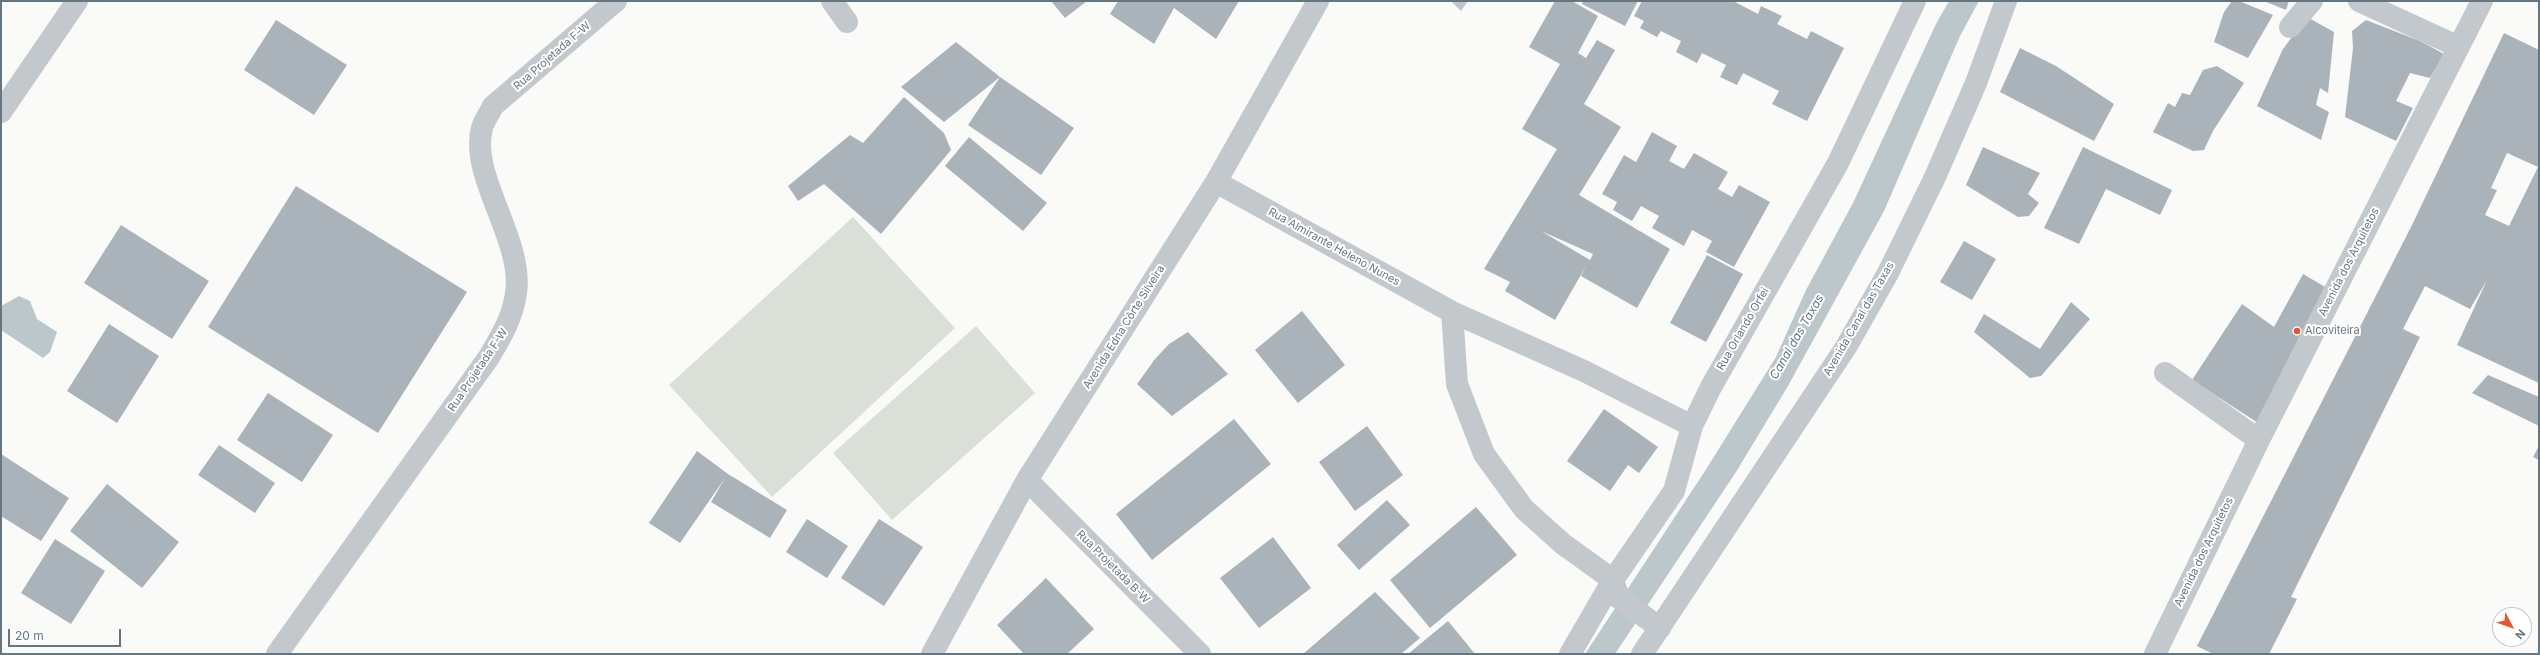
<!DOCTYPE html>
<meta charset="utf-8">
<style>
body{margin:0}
#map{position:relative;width:2540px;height:655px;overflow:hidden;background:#fafaf8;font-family:Inter,sans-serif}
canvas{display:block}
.frame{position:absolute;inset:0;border:2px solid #657683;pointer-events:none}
.north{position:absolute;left:2492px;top:607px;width:40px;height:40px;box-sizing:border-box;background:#fff;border:1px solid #c1c8cd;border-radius:50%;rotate:131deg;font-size:11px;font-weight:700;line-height:16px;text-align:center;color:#657683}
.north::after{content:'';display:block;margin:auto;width:14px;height:18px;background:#e4572e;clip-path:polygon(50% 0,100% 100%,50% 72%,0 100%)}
.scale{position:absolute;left:8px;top:629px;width:113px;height:18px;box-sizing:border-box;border:2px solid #657683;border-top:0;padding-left:5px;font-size:12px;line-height:14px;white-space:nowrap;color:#657683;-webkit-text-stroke:3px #fff;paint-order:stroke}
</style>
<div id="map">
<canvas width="2540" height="655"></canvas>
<div class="frame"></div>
<div class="north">N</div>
<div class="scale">20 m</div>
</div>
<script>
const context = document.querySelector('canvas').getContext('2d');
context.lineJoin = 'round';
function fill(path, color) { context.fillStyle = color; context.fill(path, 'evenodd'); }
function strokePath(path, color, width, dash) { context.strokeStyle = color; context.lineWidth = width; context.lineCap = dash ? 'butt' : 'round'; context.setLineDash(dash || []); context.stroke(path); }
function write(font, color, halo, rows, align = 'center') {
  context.font = font + ' Inter,sans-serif'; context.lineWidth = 4; context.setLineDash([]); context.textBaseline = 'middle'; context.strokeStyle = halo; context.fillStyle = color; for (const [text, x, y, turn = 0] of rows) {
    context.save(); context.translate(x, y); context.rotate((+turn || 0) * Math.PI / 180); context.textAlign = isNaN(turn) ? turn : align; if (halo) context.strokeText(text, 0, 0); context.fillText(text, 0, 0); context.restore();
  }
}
const green = new Path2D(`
 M853,217L955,328L772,497L669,385Z
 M976,326L1035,393L892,520L833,453Z`);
const water = new Path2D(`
 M1451,1H1468L1461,11Z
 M1949,1H1979L1960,36L1884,211L1788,386L1736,472L1615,654H1585L1705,471L1776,357L1806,290L1853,203L1936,24Z
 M19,296L30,301L37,319L57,332L50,352L43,358L1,330V306Z`);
const building = new Path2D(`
 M1051,1H1087L1065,18Z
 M1118,1H1239L1216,39L1174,8L1154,44L1110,14Z
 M1555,1H1572L1598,16L1578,53L1586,58L1597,40L1615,50L1584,104L1621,127L1579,195L1670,249L1637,308L1581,276L1586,266L1555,320L1505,291L1510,282L1484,269L1557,149L1522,129L1560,64L1529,47ZM1541,231L1593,254L1590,260Z
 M1583,1H1638L1625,26L1582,4Z
 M1642,1H1733L1758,14L1761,6L1782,16L1777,24L1807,39L1811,31L1844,48L1807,121L1772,104L1779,91L1743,73L1737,85L1720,77L1726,65L1702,53L1697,63L1676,52L1681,41L1661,31L1657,37L1640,28L1644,21L1634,16Z
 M2232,1H2239L2273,15L2248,58L2214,42L2224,12Z
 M2264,1H2289L2286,10Z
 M2307,17L2334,32L2328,93L2320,88L2316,105L2329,112L2321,140L2257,106L2283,49Z
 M276,20L347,65L314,115L244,70Z
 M2366,20L2420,41L2444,54L2430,78L2410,73L2396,101L2413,108L2396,141L2345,117L2353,48L2352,31Z
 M2504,33L2539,50V383L2457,345L2487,280L2470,309L2425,286L2403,329L2420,337L2291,597L2297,599L2269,654H2213L2197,646L2411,227ZM2507,153L2538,167L2509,226L2485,215L2497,190L2491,188Z
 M956,42L1000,77L1074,128L1041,175L968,125L1000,77L944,122L901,87Z
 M2020,48L2056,66L2114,104L2094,141L2000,92Z
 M2217,66L2244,83L2213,131L2204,150L2193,151L2153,132L2168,103L2175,107L2182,93L2190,95L2203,70Z
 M904,97L944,133L951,150L881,234L824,184L798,201L788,186L850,135L863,143Z
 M1652,132L1677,146L1669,161L1684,169L1694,153L1728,172L1718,189L1732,197L1739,185L1770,202L1734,267L1706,252L1712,241L1692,230L1684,246L1652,228L1659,216L1641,206L1632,221L1613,210L1617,202L1602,194L1624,155L1636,162Z
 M969,137L1047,203L1023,231L945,166Z
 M1983,147L2040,173L2028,194L2039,203L2029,216L2018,217L1966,185Z
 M2083,147L2172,190L2160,215L2106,189L2079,244L2044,228Z
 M296,186L467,292L378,433L208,327Z
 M121,225L209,281L172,339L84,283Z
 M1964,241L1996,259L1972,300L1940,282Z
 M1707,255L1743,274L1706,342L1670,323Z
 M2303,274L2327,288L2258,423L2192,380L2242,304L2274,327Z
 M2071,302L2090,319L2041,376L2030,378L1974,332L1984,314L2040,349Z
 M1302,311L1345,365L1298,403L1255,350Z
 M109,324L159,356L117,423L67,391Z
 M1188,332L1228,374L1172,416L1137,384L1155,359L1169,344Z
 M2488,375L2539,397V426L2472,393Z
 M268,393L333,435L302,482L237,440Z
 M1604,409L1658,447L1639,473L1628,465L1610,491L1567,461Z
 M1234,419L1271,464L1152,560L1116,514Z
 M1367,426L1403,475L1355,511L1319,462Z
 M219,445L275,483L255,513L198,475Z
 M2539,446V460L2533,457Z
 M697,451L728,474L787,510L770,538L711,502L725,478L680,543L649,523Z
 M1,454L69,498L41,541L1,516Z
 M107,484L179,542L142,588L70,531Z
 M1387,500L1410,525L1359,570L1337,545Z
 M1476,507L1517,555L1430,628L1390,580Z
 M807,519L848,546L827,578L786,552Z
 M879,519L923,547L884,606L841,578Z
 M1273,537L1311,588L1259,628L1220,578Z
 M55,539L105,571L71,624L21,593Z
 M1046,578L1094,629L1067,654H1024L997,625Z
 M1375,592L1420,638L1401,654H1303Z
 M1448,621L1475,654H1408Z`);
const minor = new Path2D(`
 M832,1L847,22
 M2359,1L2459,47
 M2290,27L2312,1
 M1,112L77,1
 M1216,182L1452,312L1584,371L1692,426
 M1452,312L1457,384L1484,454L1524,509L1563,544L1613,580L1619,598L1660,628
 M2165,373L2259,440
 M1027,480L1200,654
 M277,654L489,357C501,337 513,317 516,293C524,240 469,176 482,128C484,120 490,113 493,106L616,1
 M932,654L1027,480L1216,182L1318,1
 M1570,654L1613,580L1674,491L1692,426L1711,387L1838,163L1915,1
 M1642,654L1846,347L1888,273L1935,177L1976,83L2006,1
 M2155,654L2259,440L2482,1`);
const markers = [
 [2297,331,4,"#e4572e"]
];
const streetNames = [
 ["Rua Projetada F-W",552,56,-41],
 ["Rua Almirante Heleno Nunes",1334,247,29],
 ["Avenida dos Arquitetos",2349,262,-63],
 ["Avenida Canal das Taxas",1859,319,-60],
 ["Avenida Edna Côrte Silveira",1124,327,-58],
 ["Rua Orlando Orfei",1743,329,-60],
 ["Rua Projetada F-W",478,370,-56],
 ["Avenida dos Arquitetos",2204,552,-64],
 ["Rua Projetada B-W",1113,567,45]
];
const poiNames = [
 ["Alcoviteira",2305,331]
];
const waterNames = [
 ["Canal das Taxas",1797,337,-60]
];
fill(green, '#dadfd7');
fill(water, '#bbc7cb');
fill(building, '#aab3b9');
strokePath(minor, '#c3c8cc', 22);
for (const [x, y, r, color] of markers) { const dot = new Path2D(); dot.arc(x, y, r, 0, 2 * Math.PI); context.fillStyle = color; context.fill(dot); strokePath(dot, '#fff', 1.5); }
write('11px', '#657683', '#fff', streetNames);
write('11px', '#657683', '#fff', poiNames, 'left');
write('italic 12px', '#60757c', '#fff', waterNames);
</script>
